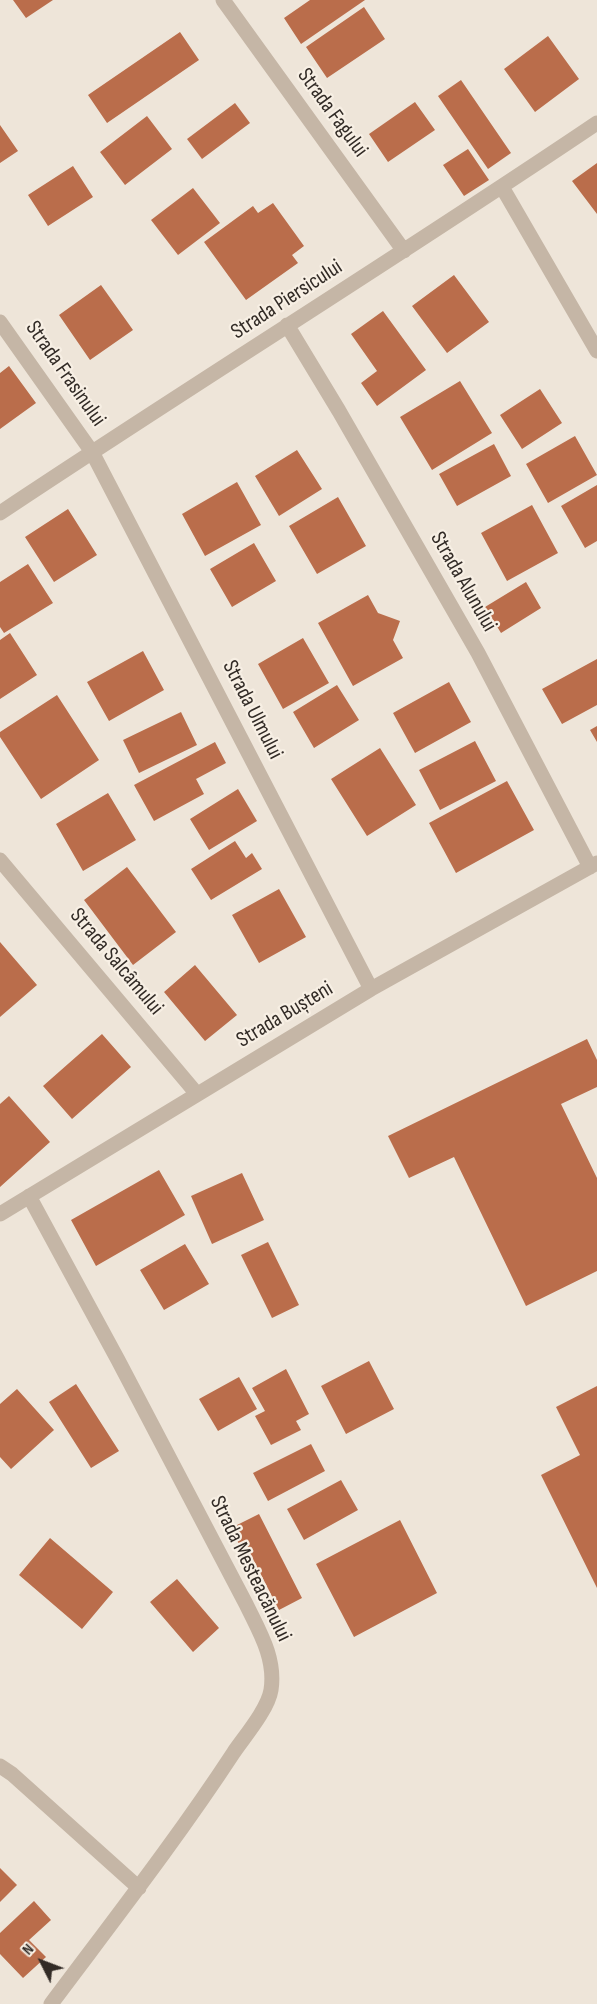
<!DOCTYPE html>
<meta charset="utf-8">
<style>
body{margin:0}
#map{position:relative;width:597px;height:2004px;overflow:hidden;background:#eee5d9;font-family:"Sofia Sans Condensed",sans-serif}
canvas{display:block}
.north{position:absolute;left:12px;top:1932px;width:60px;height:60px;-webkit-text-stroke:4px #f7efe4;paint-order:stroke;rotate:312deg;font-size:16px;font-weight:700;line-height:24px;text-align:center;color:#322b26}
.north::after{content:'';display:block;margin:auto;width:21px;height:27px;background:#322b26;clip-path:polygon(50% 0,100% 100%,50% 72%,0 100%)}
</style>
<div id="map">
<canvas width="597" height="2004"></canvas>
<div class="north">N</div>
</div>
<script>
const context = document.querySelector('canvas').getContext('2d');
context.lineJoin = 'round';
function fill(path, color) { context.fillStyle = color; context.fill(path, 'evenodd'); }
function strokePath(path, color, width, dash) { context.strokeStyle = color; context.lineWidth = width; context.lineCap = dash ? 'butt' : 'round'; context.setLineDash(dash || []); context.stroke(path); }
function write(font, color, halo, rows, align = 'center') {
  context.font = font + ' "Sofia Sans Condensed",sans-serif'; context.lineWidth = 4.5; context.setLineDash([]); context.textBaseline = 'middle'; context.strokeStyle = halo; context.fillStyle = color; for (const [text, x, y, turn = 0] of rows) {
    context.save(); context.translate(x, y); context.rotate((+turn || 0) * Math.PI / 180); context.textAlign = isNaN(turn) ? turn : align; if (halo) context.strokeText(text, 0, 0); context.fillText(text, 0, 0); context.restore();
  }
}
const building = new Path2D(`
 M13,0H53L26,18Z
 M310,0H365L301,44L284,18Z
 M364,7L385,39L327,78L306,47Z
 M180,32L199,60L107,123L88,95Z
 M548,36L579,79L535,112L504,69Z
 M461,80L511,153L488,169L438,96Z
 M415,102L435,130L388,162L369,134Z
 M235,103L250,123L202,159L187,139Z
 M147,116L172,149L125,185L100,152Z
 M0,125L18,151L0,163Z
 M468,149L489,180L464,196L443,165Z
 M597,163V214L572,181Z
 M73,166L93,197L48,226L28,195Z
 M193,188L220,223L178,255L151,220Z
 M273,203L304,246L292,255L298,263L246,300L204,242L253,206L258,213Z
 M454,275L489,322L447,353L412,306Z
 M101,285L133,330L90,360L59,315Z
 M383,311L426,370L377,406L361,383L377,371L351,334Z
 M9,366L36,403L0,429V373Z
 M460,381L492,433L432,470L400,417Z
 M540,389L562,423L522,449L500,415Z
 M575,436L597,475L548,503L526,464Z
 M494,444L511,476L457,506L439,474Z
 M297,450L322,489L279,516L255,476Z
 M237,482L261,525L205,556L182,514Z
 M597,485V541L585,548L561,506Z
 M338,497L366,546L317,574L289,526Z
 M532,505L558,553L507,581L481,533Z
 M68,509L97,555L54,582L25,537Z
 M254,543L276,581L232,607L210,569Z
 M28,564L53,603L4,633L0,627V582Z
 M526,582L541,608L501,633L485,607Z
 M368,595L378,613L400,621L393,640L403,658L353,686L318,623Z
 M10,633L37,675L0,699V640Z
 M303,638L329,683L283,709L258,664Z
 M143,651L164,690L109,721L87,682Z
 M597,659V705L562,724L542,689Z
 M449,682L471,722L415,753L393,713Z
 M337,685L359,720L314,748L293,712Z
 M57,695L99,760L41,799L0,737V732Z
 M181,712L197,745L139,773L123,740Z
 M597,726V742L590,730Z
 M475,741L496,781L440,810L419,770Z
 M215,742L226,763L196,779L204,794L154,821L134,785Z
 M380,748L416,805L367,836L331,779Z
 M507,781L534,830L456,873L429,823Z
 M238,789L257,821L209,850L190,819Z
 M108,793L136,840L83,871L56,824Z
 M235,841L246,858L252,853L262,869L211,900L191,869Z
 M127,867L176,932L133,965L84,900Z
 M279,889L306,937L259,963L232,915Z
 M0,942L37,985L0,1017Z
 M195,965L237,1015L205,1041L164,992Z
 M102,1034L131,1067L72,1119L43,1086Z
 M587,1039L597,1060V1087L561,1104L597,1178V1271L526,1306L454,1157L409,1178L388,1136Z
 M9,1096L50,1142L0,1187V1104Z
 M159,1170L185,1215L96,1266L71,1220Z
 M242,1173L264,1220L212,1244L191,1196Z
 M268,1242L299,1305L272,1318L241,1255Z
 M185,1244L209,1284L164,1310L140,1270Z
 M369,1361L394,1409L346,1434L321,1386Z
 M286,1369L309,1414L296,1421L301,1430L271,1445L255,1416L265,1411L252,1388Z
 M239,1377L257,1409L218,1431L199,1399Z
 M76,1384L119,1451L91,1468L49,1402Z
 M597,1386V1588L541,1475L580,1455L556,1407Z
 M17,1389L54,1430L11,1469L0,1457V1404Z
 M311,1444L325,1471L268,1501L253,1473Z
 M341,1480L358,1510L304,1540L287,1509Z
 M259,1514L302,1598L279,1610L250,1553L245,1556L231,1528Z
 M400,1520L437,1593L354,1637L316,1564Z
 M50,1538L113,1592L82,1629L19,1575Z
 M177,1579L219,1628L193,1652L150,1602Z
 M0,1868L17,1885L0,1902Z
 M34,1901L51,1920L29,1940L46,1957L23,1978L0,1954V1933Z`);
const street = new Path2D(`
 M223,0L404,251
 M502,187L597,351
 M0,322L92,452L371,989
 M287,325L339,411L478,653L590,867
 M0,513C198,381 400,256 597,123
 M0,860L197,1094
 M29,1196L118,1360L246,1604C259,1631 276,1658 271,1690C268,1709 245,1736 234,1752C177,1839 113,1921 51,2004
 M0,1214L371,989L597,863
 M0,1766L12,1774L139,1888`);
const streetNames = [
 ["Strada Fagului",332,113,54],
 ["Strada Piersicului",287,300,-33],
 ["Strada Frasinului",65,374,55],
 ["Strada Alunului",463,582,60],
 ["Strada Ulmului",252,710,63],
 ["Strada Salcâmului",116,962,50],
 ["Strada Bușteni",285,1015,-31],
 ["Strada Mesteacănului",250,1569,64]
];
fill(building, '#ba6d4b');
strokePath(street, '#c5b6a6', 15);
write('22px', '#322b26', '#f7efe4', streetNames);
</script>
